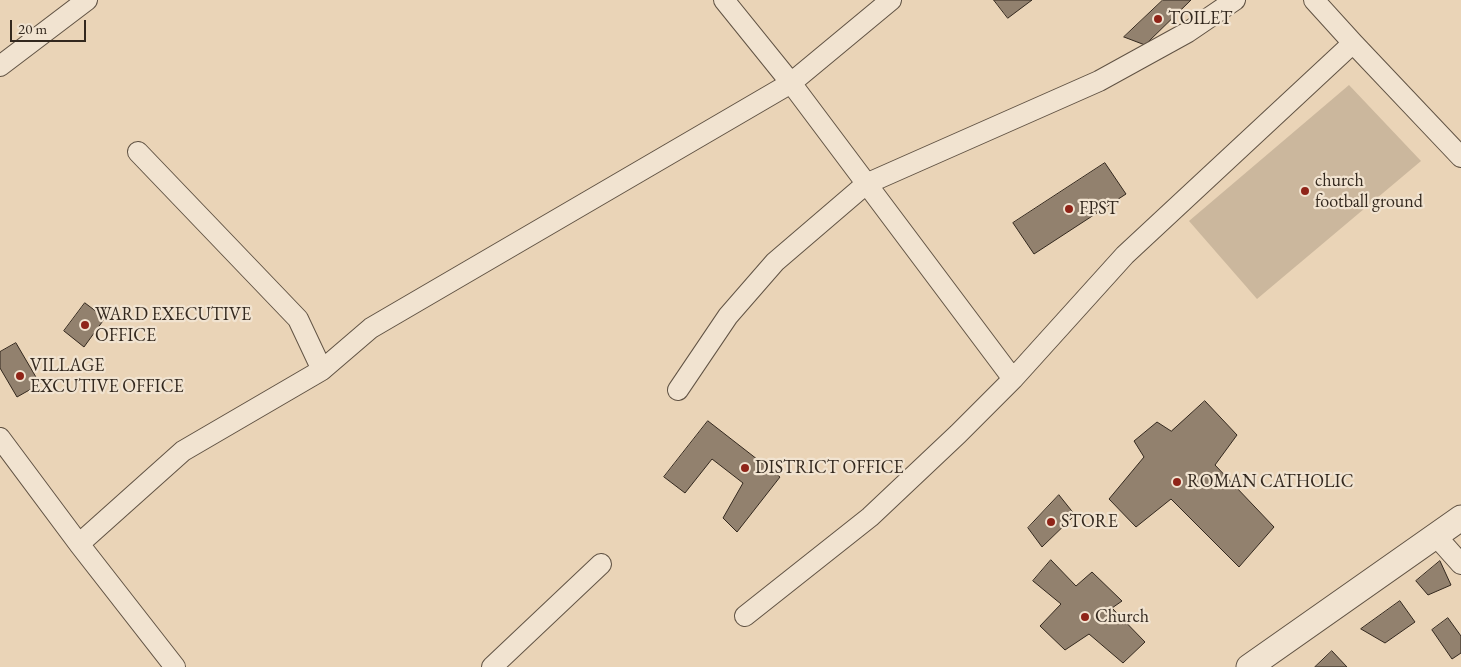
<!DOCTYPE html>
<style>
body{margin:0}
#map{position:relative;width:1461px;height:667px;overflow:hidden;background:#ead4b7;font-family:"EB Garamond",serif}
canvas{display:block}
.scale{position:absolute;left:10px;top:20px;width:76px;height:22px;box-sizing:border-box;border:2px solid #33281e;border-top:0;padding-left:6px;font-size:15px;line-height:18px;white-space:nowrap;color:#33281e;-webkit-text-stroke:4px #f1e3d0;paint-order:stroke}
</style>
<div id="map">
<canvas width="1461" height="667"></canvas>
<div class="scale">20 m</div>
</div>
<script>
const context = document.querySelector('canvas').getContext('2d');
context.lineJoin = 'round';
function fill(path, color) { context.fillStyle = color; context.fill(path, 'evenodd'); }
function strokePath(path, color, width, dash) { context.strokeStyle = color; context.lineWidth = width; context.lineCap = dash ? 'butt' : 'round'; context.setLineDash(dash || []); context.stroke(path); }
function write(font, color, halo, rows, align = 'center') {
  context.font = font + ' "EB Garamond",serif'; context.lineWidth = 4.5; context.setLineDash([]); context.textBaseline = 'middle'; context.strokeStyle = halo; context.fillStyle = color; for (const [text, x, y, turn = 0] of rows) {
    context.save(); context.translate(x, y); context.rotate((+turn || 0) * Math.PI / 180); context.textAlign = isNaN(turn) ? turn : align; if (halo) context.strokeText(text, 0, 0); context.fillText(text, 0, 0); context.restore();
  }
}
const green = new Path2D(`
 M1349,85L1421,161L1257,299L1189,221Z`);
const building = new Path2D(`
 M994,0H1032L1008,18Z
 M1163,0H1191L1145,45L1124,37Z
 M1105,163L1126,194L1034,254L1013,223Z
 M85,303L105,318L84,347L64,331Z
 M16,343L40,384L17,397L0,368V352Z
 M1205,401L1237,435L1215,465L1274,527L1239,567L1171,499L1136,527L1109,499L1144,457L1134,441L1157,422L1171,431Z
 M708,421L780,477L737,532L723,518L743,483L712,459L685,493L664,477Z
 M1059,495L1075,515L1042,547L1028,528Z
 M1051,560L1076,586L1092,572L1122,601L1112,608L1145,642L1123,663L1089,634L1065,650L1040,626L1061,604L1033,581Z
 M1440,561L1451,585L1428,595L1416,581Z
 M1400,601L1415,622L1385,643L1361,629Z
 M1448,618L1461,636V653L1452,659L1432,630Z
 M1332,651L1347,667H1315Z`);
const minor = new Path2D(`
 M724,0L791,83L1013,379
 M1314,0L1353,43L1461,157
 M0,66L87,0
 M138,152L298,319L322,370
 M678,390L728,316L775,262L866,184L1099,81L1188,32L1235,0
 M0,438L79,544L183,451L322,370L371,328L791,83L891,0
 M1436,536L1461,564
 M79,544L175,667
 M745,616L870,517L958,434L1013,379L1125,255L1353,43
 M492,667L601,564`);
const tertiary = new Path2D(`
 M1249,667L1461,518`);
const markers = [
 [1158,19,5,"#8f2418"],
 [1305,191,5,"#8f2418"],
 [1069,209,5,"#8f2418"],
 [85,325,5,"#8f2418"],
 [20,376,5,"#8f2418"],
 [745,468,5,"#8f2418"],
 [1177,482,5,"#8f2418"],
 [1051,522,5,"#8f2418"],
 [1085,617,5,"#8f2418"]
];
const poiNames = [
 ["TOILET",1168,19],
 ["church",1315,181],
 ["football ground",1315,202],
 ["FPST",1079,209],
 ["WARD EXECUTIVE",95,315],
 ["OFFICE",95,336],
 ["VILLAGE",30,366],
 ["EXCUTIVE OFFICE",30,387],
 ["DISTRICT OFFICE",755,468],
 ["ROMAN CATHOLIC",1187,482],
 ["STORE",1061,522],
 ["Church",1095,617]
];
fill(green, '#cbb79d');
fill(building, '#92816e');
strokePath(building, '#33281e', 1);
strokePath(minor, '#615344', 22);
strokePath(tertiary, '#615344', 27);
strokePath(minor, '#f1e3d0', 20);
strokePath(tertiary, '#f1e3d0', 25);
for (const [x, y, r, color] of markers) { const dot = new Path2D(); dot.arc(x, y, r, 0, 2 * Math.PI); context.fillStyle = color; context.fill(dot); strokePath(dot, '#f1e3d0', 2); }
write('18px', '#33281e', '#f1e3d0', poiNames, 'left');
</script>
